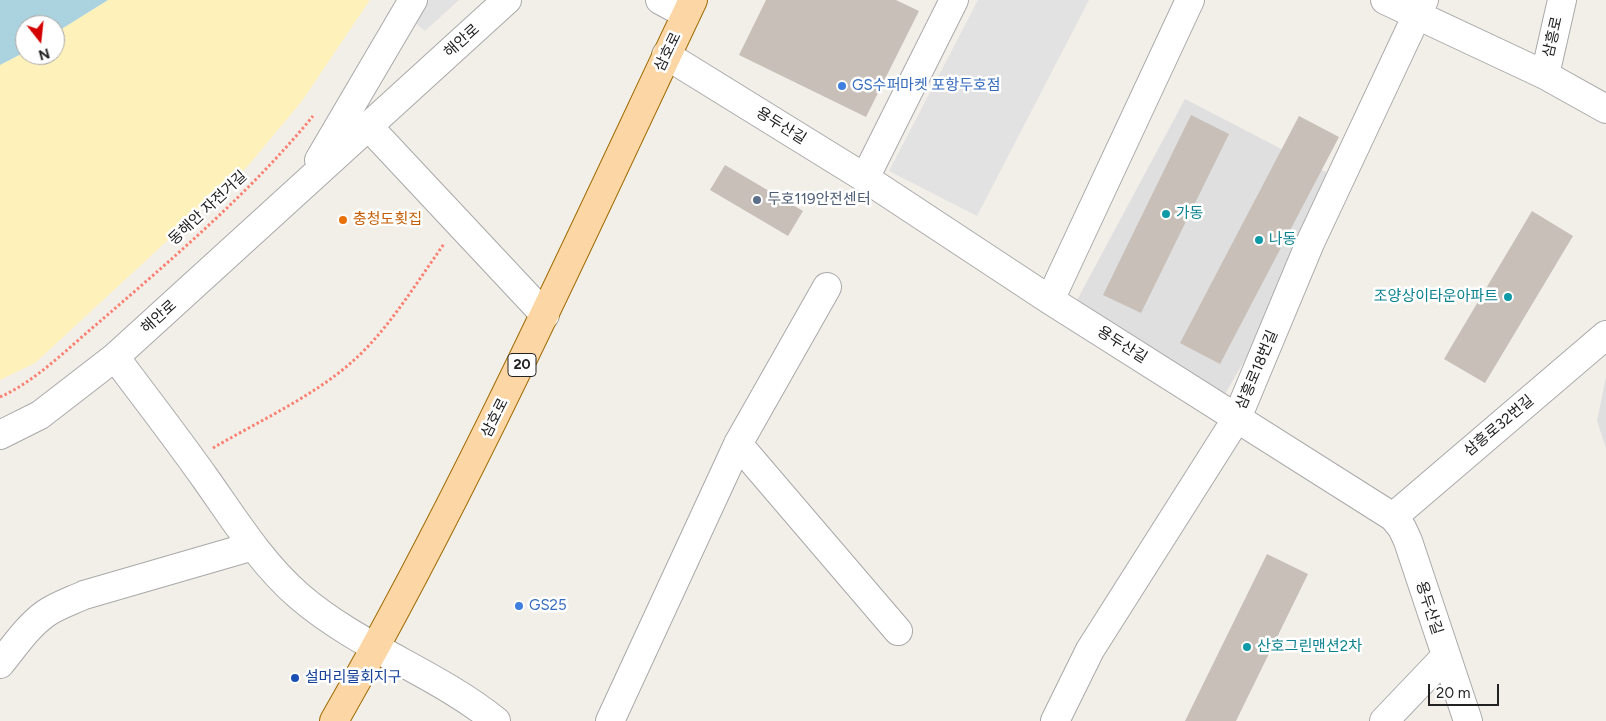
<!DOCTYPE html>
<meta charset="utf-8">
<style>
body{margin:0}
#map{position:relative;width:1606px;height:721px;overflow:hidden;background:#f2efe9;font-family:Figtree,sans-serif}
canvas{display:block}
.north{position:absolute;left:15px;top:15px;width:50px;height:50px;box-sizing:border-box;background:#fff;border:1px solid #a7a7a7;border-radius:50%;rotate:164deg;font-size:14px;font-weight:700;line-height:20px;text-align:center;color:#222}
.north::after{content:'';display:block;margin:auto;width:18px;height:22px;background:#d40000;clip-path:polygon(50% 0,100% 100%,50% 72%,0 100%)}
.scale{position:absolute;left:1428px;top:684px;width:71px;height:22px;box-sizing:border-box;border:2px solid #222;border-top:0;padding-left:6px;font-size:15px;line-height:18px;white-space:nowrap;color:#222;-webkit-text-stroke:4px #fff;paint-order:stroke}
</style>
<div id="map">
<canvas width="1606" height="721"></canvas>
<div class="north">N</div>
<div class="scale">20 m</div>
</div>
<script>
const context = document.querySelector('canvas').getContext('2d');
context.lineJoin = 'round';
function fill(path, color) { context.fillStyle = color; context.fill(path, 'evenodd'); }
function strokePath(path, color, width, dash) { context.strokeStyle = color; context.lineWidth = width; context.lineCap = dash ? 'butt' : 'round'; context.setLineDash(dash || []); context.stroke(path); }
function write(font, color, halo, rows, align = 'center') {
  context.font = font + ' Figtree,"Noto Sans KR",sans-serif'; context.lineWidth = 5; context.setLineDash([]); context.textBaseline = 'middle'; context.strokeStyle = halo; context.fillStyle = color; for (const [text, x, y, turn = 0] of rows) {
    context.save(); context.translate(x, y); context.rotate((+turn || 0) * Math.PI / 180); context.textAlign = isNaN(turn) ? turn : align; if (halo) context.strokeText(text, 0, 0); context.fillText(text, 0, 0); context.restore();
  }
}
const residential = new Path2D(`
 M1185,99L1347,183L1225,394L1077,300Z
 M1606,377V448L1597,421Z`);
const sand = new Path2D(`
 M108,0H370L302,101L247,167L35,363L0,380V65L25,52V55H55V33Z`);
const parking = new Path2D(`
 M422,0H459L425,31L411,19Z
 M978,0H1089L977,216L889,171Z`);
const water = new Path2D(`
 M0,0H108L55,33V25H25V52L0,65Z`);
const building = new Path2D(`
 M766,0H896L919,11L866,117L739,55Z
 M1191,115L1229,134L1141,313L1103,295Z
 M1299,116L1339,137L1220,364L1180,343Z
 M725,165L803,211L788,236L710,190Z
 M1532,211L1573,236L1485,383L1444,359Z
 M1267,554L1308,574L1236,721H1185Z`);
const path = new Path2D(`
 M0,397C36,381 67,349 97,324C172,259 250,193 313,116
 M213,448C259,421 314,396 353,361C389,329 416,283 444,244`);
const minor = new Path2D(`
 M660,0L686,14
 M1385,0L1545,75L1606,109
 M666,55L865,178L1050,300L1393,517L1402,528L1408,541L1468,721
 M1545,75L1562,0
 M368,126L545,315
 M319,160L413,0
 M865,178L954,0
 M1050,300L1190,0
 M115,357C145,397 176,437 205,478C234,519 261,563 299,596C358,647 435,672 496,721
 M0,435L40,415L115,357L507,0
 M738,444L898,631
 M1393,517L1606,335
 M0,664C14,647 27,627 45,614C56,606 71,601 84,595L253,546
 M610,721L738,444L827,287
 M1055,721L1090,650L1237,418L1310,243L1424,0
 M1384,721L1445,657`);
const major = new Path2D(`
 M334,721C467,488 578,243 693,0`);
const markers = [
 [842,86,5,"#3f7fe0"],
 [757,200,5,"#5c6f8a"],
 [1166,214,5,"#0f9aa8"],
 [343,220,5,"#e8710a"],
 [1259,240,5,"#0f9aa8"],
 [1508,297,5,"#0f9aa8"],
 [519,606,5,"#3f7fe0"],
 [1247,647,5,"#0f9aa8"],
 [295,678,5,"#1a4fb4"]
];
const shields = [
 [522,365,28]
];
const shieldNames = [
 ["20",522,365]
];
const streetNames = [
 ["삼흥로",1553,37,-77],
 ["해안로",462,41,-42],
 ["삼호로",668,52,-64],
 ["용두산길",781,126,32],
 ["동해안 자전거길",208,208,-43],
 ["해안로",159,317,-42],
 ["용두산길",1122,345,32],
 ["삼흥로18번길",1257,370,-67],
 ["삼호로",495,418,-63],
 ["삼흥로32번길",1499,426,-40],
 ["용두산길",1429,608,72]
];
const shopNames = [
 ["GS수퍼마켓 포항두호점",852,86],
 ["GS25",529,606]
];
const serviceNames = [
 ["두호119안전센터",767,200]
];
const cultureNames = [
 ["가동",1176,214],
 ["나동",1269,240],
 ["조양상이타운아파트",1498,297,"right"],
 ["산호그린맨션2차",1257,647]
];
const foodNames = [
 ["충청도횟집",353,220]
];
const transitNames = [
 ["설머리물회지구",305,678]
];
fill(residential, '#e0dfdf');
fill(sand, '#fff1ba');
fill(parking, '#e2e2e2');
fill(water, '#aad3df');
fill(building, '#c7bfb8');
strokePath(minor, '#a9a9a9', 30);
strokePath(major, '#a06b00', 30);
strokePath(path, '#fa8072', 3, [2.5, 2.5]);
strokePath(minor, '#fff', 28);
strokePath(major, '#fcd6a4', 28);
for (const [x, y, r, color] of markers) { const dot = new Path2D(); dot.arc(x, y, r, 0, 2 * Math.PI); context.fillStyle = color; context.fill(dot); strokePath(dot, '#fff', 2); }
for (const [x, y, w] of shields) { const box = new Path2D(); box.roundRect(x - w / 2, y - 11.5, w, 23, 4); context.fillStyle = '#fff'; context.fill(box); strokePath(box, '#222', 1); }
write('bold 14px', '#222', null, shieldNames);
write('15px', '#222', '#fff', streetNames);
write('15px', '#366cbe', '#fff', shopNames, 'left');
write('15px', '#4e5e75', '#fff', serviceNames, 'left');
write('15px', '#0d838f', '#fff', cultureNames, 'left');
write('15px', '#c56008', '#fff', foodNames, 'left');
write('15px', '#164399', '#fff', transitNames, 'left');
</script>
